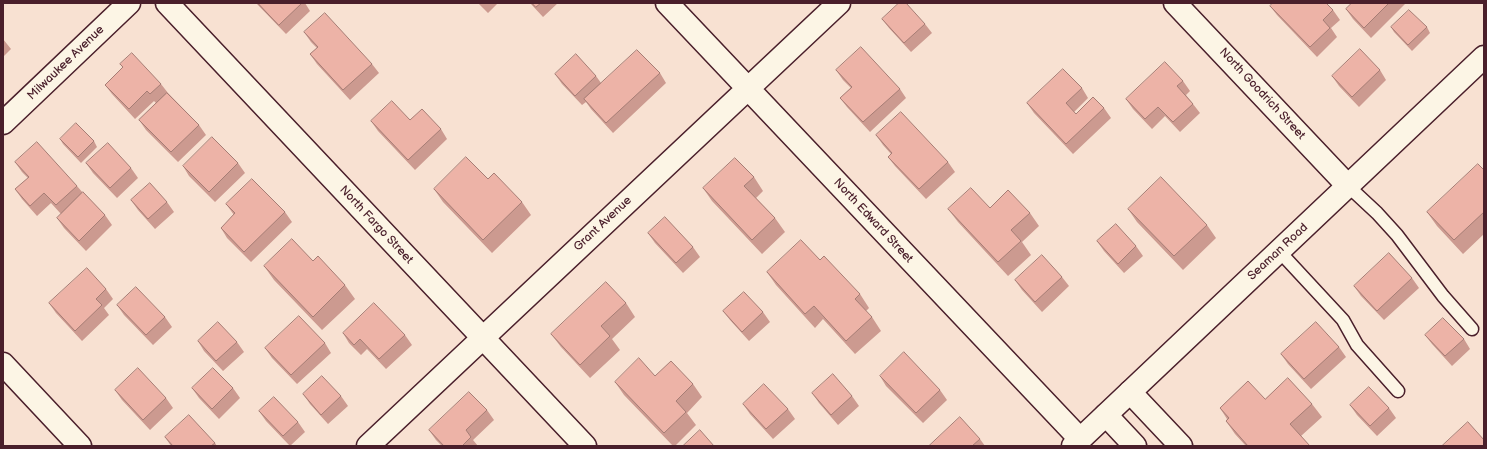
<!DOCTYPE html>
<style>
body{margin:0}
#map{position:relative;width:1487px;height:449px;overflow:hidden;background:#f8e1d2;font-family:"Balsamiq Sans",sans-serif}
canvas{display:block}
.frame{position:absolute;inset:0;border:4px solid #4a1f2b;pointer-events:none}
</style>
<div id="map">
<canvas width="1487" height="449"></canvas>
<div class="frame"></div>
</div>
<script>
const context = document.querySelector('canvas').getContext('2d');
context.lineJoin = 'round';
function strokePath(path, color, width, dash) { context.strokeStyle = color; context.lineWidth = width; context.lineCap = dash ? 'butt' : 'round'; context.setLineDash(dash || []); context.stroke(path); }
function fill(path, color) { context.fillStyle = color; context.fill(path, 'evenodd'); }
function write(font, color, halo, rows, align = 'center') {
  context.font = font + ' "Balsamiq Sans",sans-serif'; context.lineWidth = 3; context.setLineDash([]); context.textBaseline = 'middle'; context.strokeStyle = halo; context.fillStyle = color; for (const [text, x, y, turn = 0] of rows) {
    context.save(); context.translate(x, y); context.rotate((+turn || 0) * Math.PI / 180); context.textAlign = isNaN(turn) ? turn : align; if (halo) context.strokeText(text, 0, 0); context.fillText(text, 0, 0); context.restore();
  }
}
const lane = new Path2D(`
 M1348,186L1377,213L1397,235L1443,296L1472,329
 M1279,251L1343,320L1357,345L1398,391`);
const street = new Path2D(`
 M167,3L585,446
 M667,3L1080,439
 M1175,3L1348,186
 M3,123L129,3
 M3,364L80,446
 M1130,392L1181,446
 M1106,415L1135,446
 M368,446L839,3`);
const secondary = new Path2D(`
 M1073,446L1484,57`);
const wall = new Path2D(`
 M256,3H305L310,11L286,34Z
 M478,3H498L488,13Z
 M530,3H558L543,17Z
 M1352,3H1406L1371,38L1353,19L1346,9Z
 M1270,6L1333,10L1340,20L1331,28L1337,37L1317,57L1277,15Z
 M882,19L925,24L932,33L911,52L889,28Z
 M1391,27H1427L1430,33L1412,51L1394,32Z
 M304,32L372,64L379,73L350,100L317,64L310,54L317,48L311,42Z
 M3,39L11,49L3,57Z
 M120,64L161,84L168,93L199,125L206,135L178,162L146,130L139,120L156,103L154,101L135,119L112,94L105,85L123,68Z
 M836,70L900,89L906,98L870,132L847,107L840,98L851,88L843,80Z
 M1380,70L1386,80L1359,107L1339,86L1332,76Z
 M660,73L666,83L613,133L591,109L586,102L582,105L562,84L555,74L596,76L601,83Z
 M1183,81L1190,91L1186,95L1200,113L1180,132L1165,116L1152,129L1133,109L1126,99Z
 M1082,88L1088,98L1074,112L1076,114L1104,108L1111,118L1073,154L1034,113L1027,103Z
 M410,120L441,129L447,139L415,170L378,131L371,121Z
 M876,135L948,162L955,172L926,199L895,166L888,157L891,154L883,145Z
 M60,139L94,141L97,147L81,163L63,144Z
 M15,162L77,186L83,193L105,215L112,225L86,251L64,228L57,218L61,214L51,203L37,216L22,199L15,189L28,178L22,172Z
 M86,163L131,168L138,178L117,198L93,173Z
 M238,163L245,173L215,202L189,176L183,166Z
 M1484,170V234L1463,254L1437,226L1427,212Z
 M754,177L763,191L756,198L775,218L785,232L762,254L712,201L703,188Z
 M488,179L522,202L531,215L492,253L443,202L434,189Z
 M131,200L167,202L174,212L155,229L138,210Z
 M226,204L285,212L292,222L251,262L227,238L221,228L234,215Z
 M990,208L1030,213L1039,226L1022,242L1031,255L1008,276L958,222L948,209Z
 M1128,209L1207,225L1216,238L1183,270L1137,222Z
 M648,233L693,247L700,257L683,273L655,243Z
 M1097,241L1136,246L1143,256L1124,273L1104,251Z
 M820,260L860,294L869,308L866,311L872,317L881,331L855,354L823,319L815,328L776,285L767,272Z
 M313,261L345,285L355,299L322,330L274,280L264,266Z
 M1062,277L1069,286L1042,312L1022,290L1015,280Z
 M1412,278L1419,288L1384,320L1361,296L1354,286Z
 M106,289L113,299L104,308L109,315L82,341L56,313L49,303Z
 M626,303L635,317L612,339L620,350L590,378L561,347L551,334Z
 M117,305L165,317L172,327L153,345L124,315Z
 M723,311L763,312L770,322L749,341L730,320Z
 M343,333L405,335L412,345L386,369L367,349L361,355L349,343Z
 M1425,335L1464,339L1470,349L1452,366L1432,344Z
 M198,341L237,342L244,352L223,371L204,351Z
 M325,343L331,353L297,384L272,358L265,348Z
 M1339,347L1346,357L1311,389L1288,364L1281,354Z
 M655,376L693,384L702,397L687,413L696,425L675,446H673L624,395L615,382Z
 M880,376L940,390L947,400L923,423L886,386Z
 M192,388H233L240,398L219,419L199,398Z
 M115,390L166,398L173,408L150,430L122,400Z
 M812,393L852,396L859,406L838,425L819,403Z
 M303,394L341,396L348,406L328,424L310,404Z
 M1265,399L1312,404L1322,417L1301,436L1310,446H1246L1235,434L1226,421L1227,419L1220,408Z
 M743,404L788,409L795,419L773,439L750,414Z
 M1350,405L1389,408L1396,418L1377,436L1357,415Z
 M487,410L494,420L473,440L478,446H442L436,440L429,430Z
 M259,411L298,422L305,432L290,446L266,421Z
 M165,437L215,443L217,446H171Z
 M980,439L985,446H929Z`);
const building = new Path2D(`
 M258,3H302L279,25Z
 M532,3H541L536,7Z
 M899,3H906L925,24L904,43L882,19Z
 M1273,3H1326L1333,10L1323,20L1330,28L1310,47L1270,6Z
 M1352,3H1389L1364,28L1346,9Z
 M1409,10L1427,27L1408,45L1391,27Z
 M325,13L372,64L343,90L310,54L318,47L304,32Z
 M861,47L900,89L863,122L840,98L852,87L836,70Z
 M1360,49L1380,70L1352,97L1332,76Z
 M637,50L660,73L606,123L584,99Z
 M132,53L161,84L150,94L147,91L129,109L105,85L123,67L120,64Z
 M576,54L596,76L575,96L555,74Z
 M1165,62L1183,81L1177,86L1193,104L1173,122L1158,107L1145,119L1126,99Z
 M1063,69L1082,88L1066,103L1076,114L1093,97L1104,108L1066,144L1027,103Z
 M167,93L199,125L171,152L139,120Z
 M392,101L410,120L422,109L441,129L408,160L371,121Z
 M901,112L948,162L919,189L888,157L892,153L876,135Z
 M76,123L94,141L78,157L60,139Z
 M212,137L238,163L209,192L183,166Z
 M37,142L77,186L56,205L44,193L30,206L15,189L29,177L15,162Z
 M108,143L131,168L110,188L86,163Z
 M466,157L488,179L494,173L522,202L483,240L434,189Z
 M735,158L754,177L744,186L775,218L752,240L703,188Z
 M1478,164L1484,170V212L1454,240L1427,212Z
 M1161,177L1207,225L1174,256L1128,209Z
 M252,179L285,212L244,252L221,228L235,213L226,204Z
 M150,183L167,202L148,219L131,200Z
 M971,188L990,208L1008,190L1030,213L1011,230L1021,241L998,262L948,209Z
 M83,192L105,215L79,241L57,218Z
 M665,217L693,247L676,263L648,233Z
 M1116,224L1136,246L1118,264L1097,241Z
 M292,239L313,261L318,256L345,285L313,317L264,266Z
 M801,240L820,260L824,256L860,294L855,299L872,317L846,341L814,306L805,314L767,272Z
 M1389,253L1412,278L1377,311L1354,286Z
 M1042,255L1062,277L1035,302L1015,280Z
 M87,268L106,289L96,299L102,305L75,331L49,303Z
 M606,282L626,303L601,326L610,336L580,365L551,334Z
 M136,287L165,317L146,335L117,305Z
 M744,292L763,312L742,332L723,311Z
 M374,303L405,335L379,359L360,339L354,345L343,333Z
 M299,316L325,343L291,375L265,348Z
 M1443,318L1464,339L1445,356L1425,335Z
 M218,322L237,342L216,361L198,341Z
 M1316,322L1339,347L1304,379L1281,354Z
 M904,352L940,390L916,413L880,376Z
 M639,358L655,376L671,361L693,384L676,401L686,412L664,433L615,382Z
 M138,368L166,398L143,420L115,390Z
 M213,368L233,388L212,409L192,388Z
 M833,374L852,396L831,415L812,393Z
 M322,376L341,396L321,415L303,394Z
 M1288,378L1312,404L1290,424L1310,446H1248L1226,421L1229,418L1220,408L1248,381L1265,399Z
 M764,384L788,409L766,429L743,404Z
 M1369,387L1389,408L1370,426L1350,405Z
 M469,392L487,410L466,430L471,437L462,446H444L429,430Z
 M274,397L298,422L283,436L259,411Z
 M189,415L215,443L211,446H173L165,437Z
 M960,417L980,439L972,446H929Z
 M1468,422L1484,440V446H1442Z
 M700,430L714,446H683Z`);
const streetNames = [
 ["Milwaukee Avenue",66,63,-44],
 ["North Goodrich Street",1262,94,47],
 ["North Edward Street",873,221,47],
 ["Grant Avenue",603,224,-43],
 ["North Fargo Street",376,225,47],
 ["Seaman Road",1278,252,-43]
];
strokePath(lane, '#4a1f2b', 15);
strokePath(street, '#4a1f2b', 25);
strokePath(secondary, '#4a1f2b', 25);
strokePath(lane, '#fcf5e5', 12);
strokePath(street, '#fcf5e5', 22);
strokePath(secondary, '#fcf5e5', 22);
fill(wall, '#cc9a90');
fill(building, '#edb3a7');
strokePath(building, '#a67d75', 1);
write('12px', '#4a1f2b', '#fcf5e5', streetNames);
</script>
